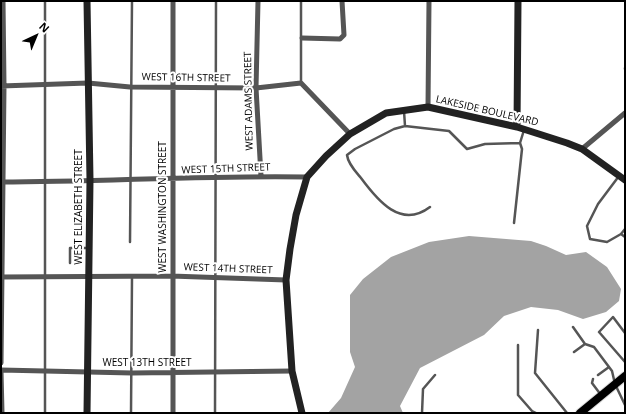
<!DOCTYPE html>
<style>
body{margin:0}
#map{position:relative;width:626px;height:414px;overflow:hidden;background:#fff;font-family:"Open Sans",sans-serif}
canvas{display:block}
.frame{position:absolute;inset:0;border:2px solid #000;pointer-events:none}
.north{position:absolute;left:16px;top:16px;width:40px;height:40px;-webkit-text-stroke:3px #fff;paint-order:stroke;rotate:44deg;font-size:11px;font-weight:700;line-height:16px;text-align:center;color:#000}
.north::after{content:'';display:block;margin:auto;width:14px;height:18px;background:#000;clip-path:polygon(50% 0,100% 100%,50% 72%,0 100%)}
</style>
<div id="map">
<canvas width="626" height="414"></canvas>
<div class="frame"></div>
<div class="north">N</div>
</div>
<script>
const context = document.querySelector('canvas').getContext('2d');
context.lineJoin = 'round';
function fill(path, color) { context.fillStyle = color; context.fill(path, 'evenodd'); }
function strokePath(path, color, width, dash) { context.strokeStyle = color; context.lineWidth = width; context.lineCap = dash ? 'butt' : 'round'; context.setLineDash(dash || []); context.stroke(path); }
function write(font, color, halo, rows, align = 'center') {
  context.font = font + ' "Open Sans",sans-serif'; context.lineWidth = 4; context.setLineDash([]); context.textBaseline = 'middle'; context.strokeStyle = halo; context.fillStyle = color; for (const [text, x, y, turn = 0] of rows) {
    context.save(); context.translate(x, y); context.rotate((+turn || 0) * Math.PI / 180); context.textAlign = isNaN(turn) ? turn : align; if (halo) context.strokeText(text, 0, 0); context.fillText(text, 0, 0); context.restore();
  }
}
const water = new Path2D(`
 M469,236L531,241L546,246L566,255L586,252L607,267L621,289L619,301L606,312L583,319L558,310L531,307L504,316L484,335L420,368L400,406L403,413H328L341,398L355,367L350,352V295L363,279L391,257L429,242Z`);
const lane = new Path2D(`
 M625,68V69
 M301,82V1
 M404,111L405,126
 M619,176L598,204L587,226L590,239L607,242L621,234
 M430,207C401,229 378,201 361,178C356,172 348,164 347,155L355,149L394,129L405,126L449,131L467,149L485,144L520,143
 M514,223L522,149L520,143L524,130
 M625,229L621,234L625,237
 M130,242L132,1
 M70,263V248H88
 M573,327L585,344L594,347L612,371L615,384L625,405
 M538,330L535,373L567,413
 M625,333L613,317L599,332L625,362
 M518,345V395L532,411L536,413
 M574,352L585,344
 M598,375L609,367
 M593,379L592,383L601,395
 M45,413V1
 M131,413L132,277
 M215,413L216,1
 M422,413L423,389L435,375`);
const street = new Path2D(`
 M258,1L256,88L261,176
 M302,38L340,39L344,35L342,1
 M1,86L88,83L130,87L256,88L301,83L350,134
 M428,107L429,1
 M582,149L625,113
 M1,182C103,182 205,175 307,177
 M1,277L171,276L286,280
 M1,363L4,86L3,1
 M1,370L132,373L292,371
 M1,371L2,413
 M173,413V1`);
const secondary = new Path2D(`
 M87,1L90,180L87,413
 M517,127L518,1
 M302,413L292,371L286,280L290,249L296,215L307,177L326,156L350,134L386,113L428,107L517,127L567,143L582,149L625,180`);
const primary = new Path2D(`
 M580,413L625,376`);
const streetNames = [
 ["WEST 16TH STREET",186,78,1],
 ["WEST ADAMS STREET",249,101,-91],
 ["LAKESIDE BOULEVARD",487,111,13],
 ["WEST 15TH STREET",226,169,-2],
 ["WEST ELIZABETH STREET",79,207,-90],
 ["WEST WASHINGTON STREET",163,207,-90],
 ["WEST 14TH STREET",228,269,2],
 ["WEST 13TH STREET",147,363]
];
fill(water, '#a3a3a3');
strokePath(primary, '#dbdbdb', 10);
strokePath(lane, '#555', 2.5);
strokePath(street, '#555', 5);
strokePath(secondary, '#222', 7);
strokePath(primary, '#000', 8);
write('10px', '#000', '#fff', streetNames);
</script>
